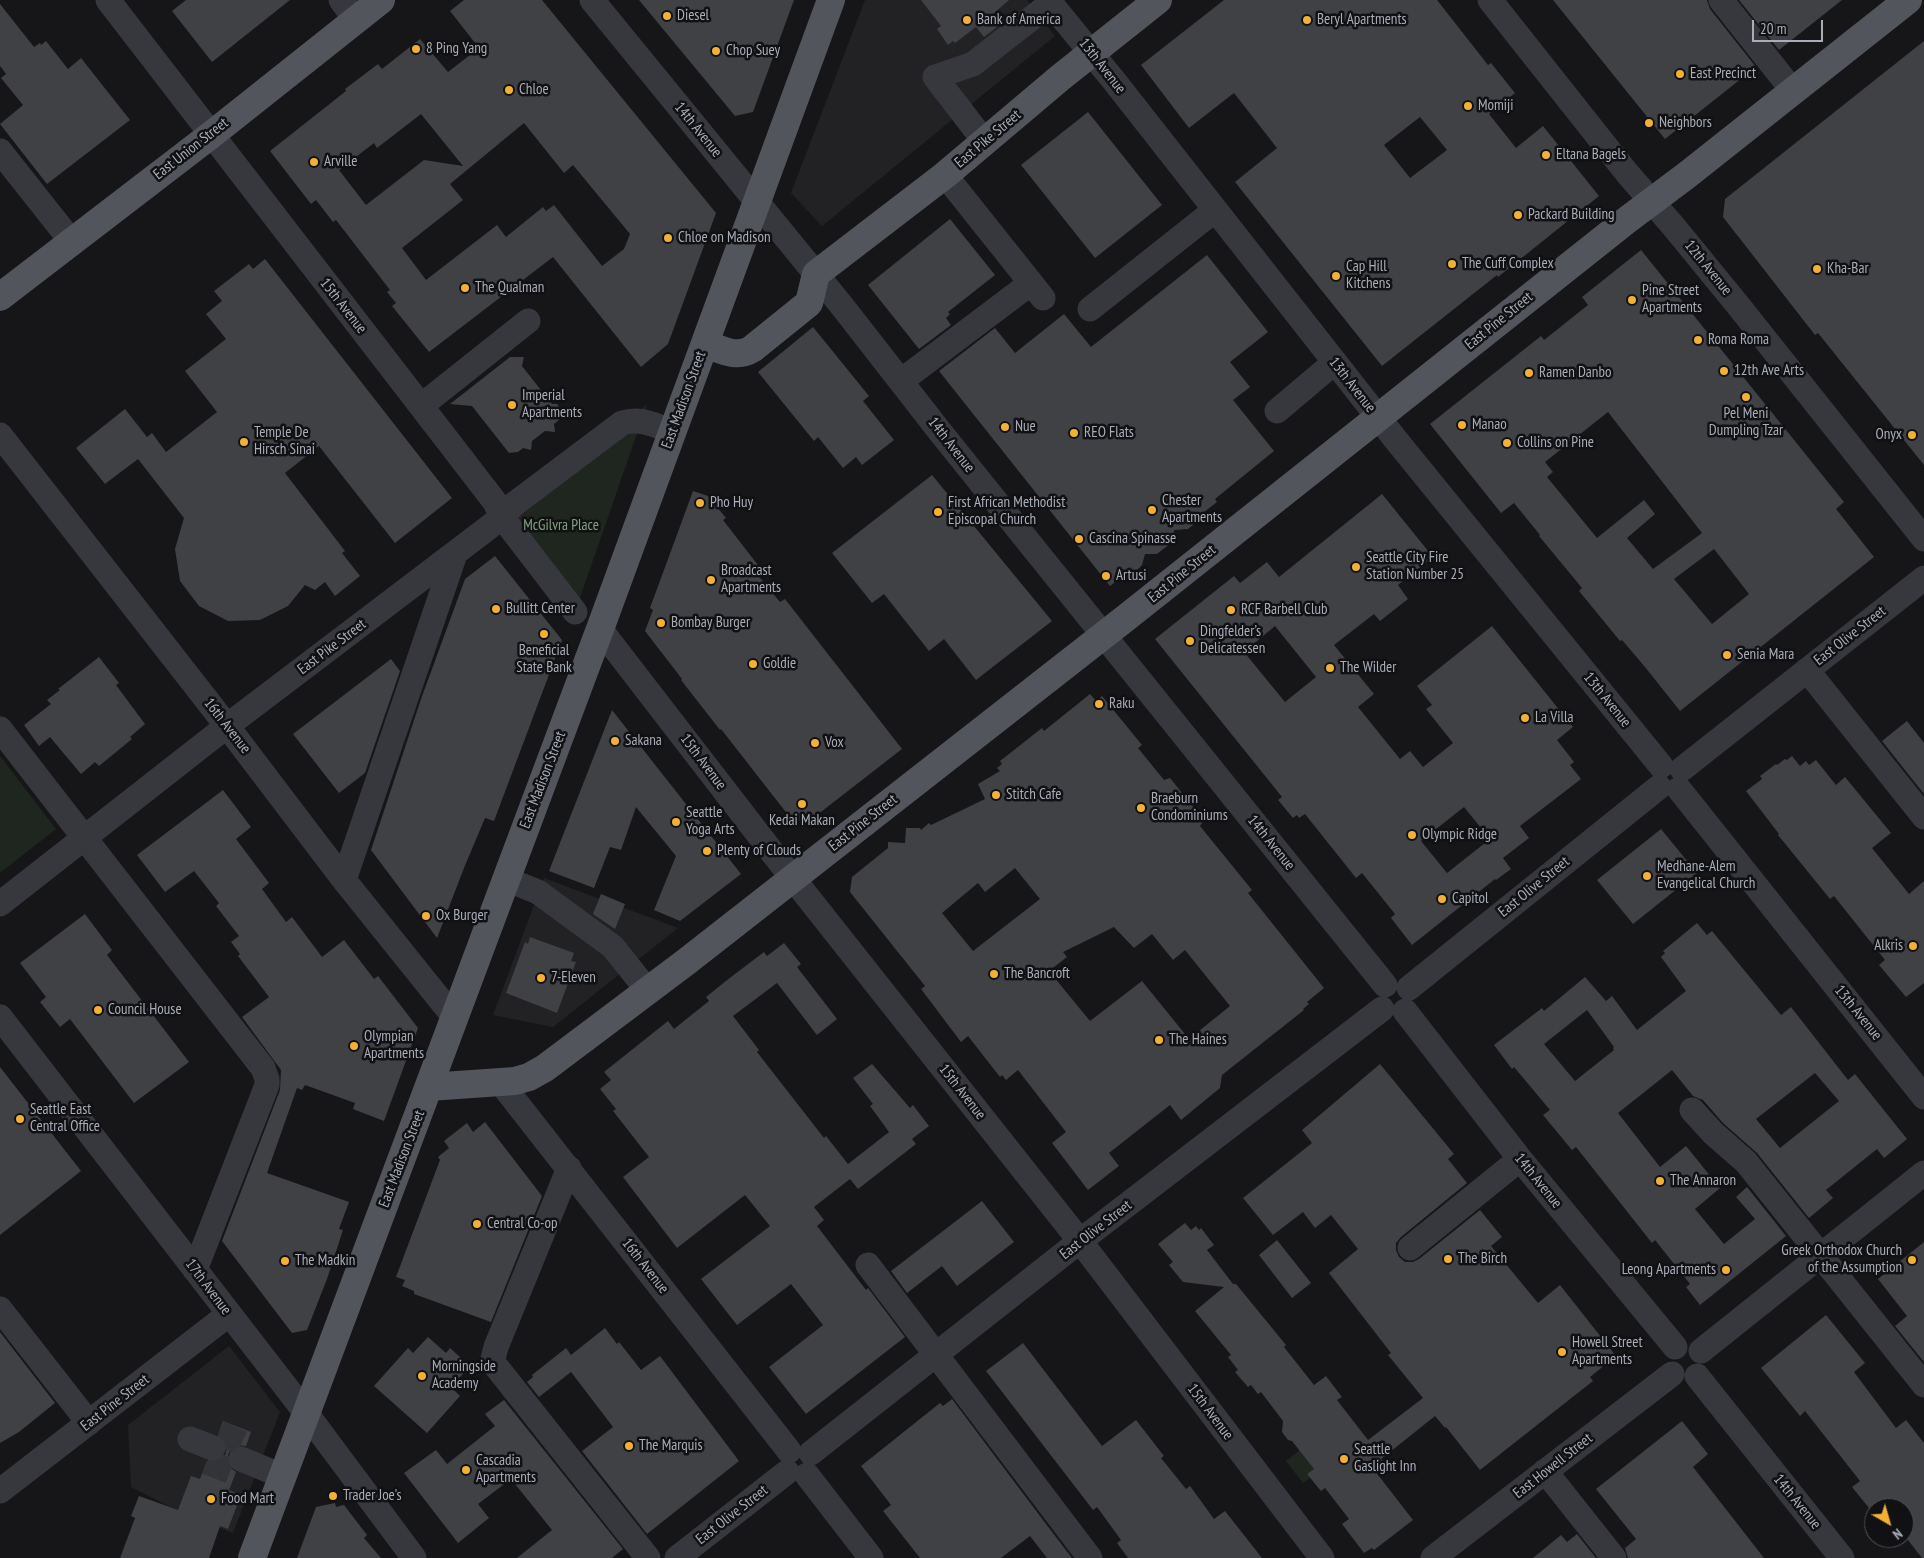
<!DOCTYPE html>
<meta charset="utf-8">
<style>
body{margin:0}
#map{position:relative;width:1924px;height:1558px;overflow:hidden;background:#161618;font-family:"PT Sans Narrow",sans-serif}
canvas{display:block}
.north{position:absolute;left:1864px;top:1498px;width:50px;height:50px;box-sizing:border-box;background:#111113;border:1px solid #4d4f55;border-radius:50%;rotate:142deg;font-size:14px;font-weight:700;line-height:20px;text-align:center;color:#a8adb8}
.north::after{content:'';display:block;margin:auto;width:18px;height:22px;background:#f2b134;clip-path:polygon(50% 0,100% 100%,50% 72%,0 100%)}
.scale{position:absolute;left:1752px;top:20px;width:71px;height:22px;box-sizing:border-box;border:2px solid #a8adb8;border-top:0;padding-left:6px;font-size:15px;line-height:18px;white-space:nowrap;color:#a8adb8;-webkit-text-stroke:4px #111113;paint-order:stroke}
</style>
<div id="map">
<canvas width="1924" height="1558"></canvas>
<div class="north">N</div>
<div class="scale">20 m</div>
</div>
<script>
const context = document.querySelector('canvas').getContext('2d');
context.lineJoin = 'round';
function fill(path, color) { context.fillStyle = color; context.fill(path, 'evenodd'); }
function strokePath(path, color, width, dash) { context.strokeStyle = color; context.lineWidth = width; context.lineCap = dash ? 'butt' : 'round'; context.setLineDash(dash || []); context.stroke(path); }
function write(font, color, halo, rows, align = 'center') {
  context.font = font + ' "PT Sans Narrow",sans-serif'; context.lineWidth = 5; context.setLineDash([]); context.textBaseline = 'middle'; context.strokeStyle = halo; context.fillStyle = color; for (const [text, x, y, turn = 0] of rows) {
    context.save(); context.translate(x, y); context.rotate((+turn || 0) * Math.PI / 180); context.textAlign = isNaN(turn) ? turn : align; if (halo) context.strokeText(text, 0, 0); context.fillText(text, 0, 0); context.restore();
  }
}
const built = new Path2D(`
 M865,0H1027L1055,36L822,226L791,193Z
 M544,878L678,928L553,1027L493,1015Z
 M229,1346L280,1412L233,1533L182,1513L131,1487L128,1425Z`);
const green = new Path2D(`
 M647,405L575,612L502,517Z
 M0,756L56,829L0,873Z
 M1306,1445L1304,1456L1314,1469L1310,1478L1303,1483L1286,1461Z`);
const building = new Path2D(`
 M186,0H290L212,62L172,11Z
 M464,0H542L716,213L668,344L641,367L553,257L429,352L392,306L396,303L387,292L390,290L336,220L333,222L316,200L311,204L270,151L346,91L345,89L378,64L382,69L420,39L448,72L479,48L450,11ZM421,114L463,166L424,160L366,205L339,170L374,143L377,148ZM524,123L564,173L573,165L630,234L624,249L602,266L554,205L546,211L543,207L506,237L497,225L426,280L402,248L463,200L450,184Z
 M639,0H794L753,112L735,116Z
 M921,0H1009L993,14L1001,24L984,37L976,27L955,43L953,41L948,45L937,29L941,26Z
 M1224,0H1437L1488,65L1491,63L1515,93L1489,114L1516,148L1543,126L1599,196L1498,277L1497,275L1382,366L1235,182L1277,148L1234,93L1189,128L1141,65ZM1420,117L1447,150L1410,178L1384,145Z
 M1553,0H1707L1710,9L1756,67L1665,139Z
 M1739,0H1842L1779,50Z
 M0,4L34,47L40,43L41,45L46,41L68,69L81,58L130,120L47,184L0,124L23,105L1,78L6,74L0,66Z
 M1924,41V465L1818,333L1815,335L1723,217L1725,199Z
 M1088,112L1162,205L1095,258L1021,165Z
 M950,219L995,275L948,312L950,314L946,318L951,325L919,349L868,285Z
 M1641,250L1844,502L1836,509L1874,557L1680,711L1645,667L1622,640L1620,641L1579,591L1582,588L1539,536L1540,535L1514,503L1501,513L1430,424L1541,336L1544,340L1588,305L1582,297ZM1608,412L1702,533L1653,569L1627,538L1655,514L1644,500L1597,538L1547,477L1553,472L1545,462ZM1714,549L1749,594L1712,624L1674,579Z
 M1207,255L1268,332L1230,362L1250,387L1233,400L1274,451L1215,499L1217,502L1195,519L1193,525L1188,529L1174,530L1175,540L1157,554H1145L1142,565L1137,570H1130L1110,586L939,371L995,328L1015,353L1064,314L1091,347Z
 M265,259L452,498L395,543L319,446L285,473L345,551L342,553L360,576L335,596L325,582L315,590L305,585L288,606L260,620L228,621L199,606L180,581L175,549L184,518L138,459L105,484L76,448L125,409L147,437L152,433L166,452L217,412L185,371L226,339L206,314L222,301L214,291L249,264L253,269Z
 M813,327L869,396L863,401L894,440L862,465L856,457L843,468L818,437L814,441L758,372Z
 M510,357H524L522,366L552,404H557L565,415L554,424L555,432L545,431L532,441L531,450L523,448L518,452L509,453L472,406L450,404Z
 M932,475L1052,621L976,680L944,639L929,651L884,594L872,603L832,553Z
 M693,491L708,496L726,518L723,520L761,569L756,573L780,602L785,599L902,749L808,822L792,820L721,729L720,730L681,680L682,679L645,631L653,610L650,608Z
 M1382,494L1433,557L1398,585L1408,599L1380,621L1374,614L1334,645L1374,694L1358,707L1400,759L1410,751L1423,767L1453,743L1426,709L1432,705L1417,686L1492,626L1573,727L1557,740L1574,762L1570,765L1581,779L1520,826L1529,838L1503,858L1511,869L1496,880L1495,879L1412,945L1391,918L1395,914L1362,873L1356,878L1305,814L1299,818L1297,815L1293,818L1278,800L1282,797L1155,639L1234,576L1240,583L1267,562L1279,577ZM1275,626L1316,677L1285,702L1244,652ZM1464,807L1490,839L1447,873L1421,841Z
 M495,556L562,640L494,821L485,818L464,868L437,938L371,850L421,699L465,579Z
 M99,657L119,683L116,685L145,724L130,737L132,739L99,766L95,762L81,774L50,737L39,746L24,725L51,704L47,700L60,690L58,689Z
 M391,659L400,671L365,773L339,793L293,734Z
 M1090,694L1096,701L1102,696L1142,745L1138,748L1164,780L1170,778L1204,820L1200,826L1252,890L1248,893L1324,988L1307,1002L1309,1004L1303,1009L1304,1010L1222,1075L1220,1088L1181,1120L1170,1105L1109,1153L1119,1166L1088,1190L1052,1143L1066,1132L1018,1070L1006,1080L1002,1075L1000,1077L968,1036L961,1042L921,989L925,986L850,892L852,877L888,848V842L905,843L906,828H920L921,830L929,823L931,825L985,799L978,784L1000,771L997,768L1002,764L1000,761L1042,728L1044,731ZM1015,868L1040,899L973,951L942,913L978,883L985,892ZM1114,927L1134,948L1152,934L1173,960L1185,950L1230,1006L1189,1039L1142,981L1090,1021L1049,971L1067,957L1063,952Z
 M612,710L741,874L680,921L654,910L676,856L636,807L621,850L610,847L594,888L549,871Z
 M1907,721L1924,743V794L1882,741Z
 M1792,756L1800,766L1806,761L1809,765L1816,760L1836,785L1845,777L1891,833L1872,848L1909,894L1924,881V983L1906,997L1879,965L1885,960L1834,896L1830,899L1778,835L1779,834L1746,791L1762,779L1760,776L1776,764L1777,765L1785,759L1787,760Z
 M223,790L251,827L236,839L269,883L262,889L286,922L292,917L322,957L344,940L374,979L378,976L418,1028L384,1121L353,1109L355,1103L305,1085L302,1090L297,1088L267,1173L349,1202L339,1229L343,1230L327,1279L307,1330L292,1333L222,1241L280,1090L281,1070L242,1017L269,997L238,956L240,954L231,942L239,936L216,906L219,903L194,871L165,892L137,855Z
 M1661,829L1697,873L1633,924L1597,880Z
 M601,894L625,904L615,929L593,914Z
 M85,914L112,950L107,955L189,1062L134,1103L70,1019L60,1027L40,1002L46,997L20,963Z
 M1697,923L1707,935L1712,931L1781,1015L1791,1007L1848,1080L1855,1074L1907,1139L1884,1158L1877,1149L1826,1190L1833,1198L1809,1218L1757,1153L1723,1123L1703,1100L1693,1096L1672,1070L1647,1090L1618,1113L1660,1167L1686,1146L1720,1188L1695,1209L1724,1244L1755,1219L1736,1197L1747,1187L1786,1236L1700,1305L1686,1287L1690,1284L1655,1240L1652,1243L1576,1147L1572,1150L1562,1138L1543,1115L1550,1110L1514,1067L1512,1069L1494,1045L1542,1008L1544,1011L1585,977L1606,1001L1612,996L1637,1030L1686,991L1661,957L1665,953L1663,951ZM1587,1010L1614,1047L1613,1048L1614,1050L1575,1081L1544,1044ZM1815,1073L1839,1101L1780,1148L1756,1119Z
 M530,937L574,953L571,961L576,962L557,1013L506,993L525,942L528,944Z
 M784,943L801,964L797,967L837,1019L817,1035L777,983L733,1016L759,1050L757,1052L824,1138L826,1136L848,1164L889,1132L870,1106L873,1104L853,1078L872,1064L910,1108L913,1105L929,1126L912,1139L916,1144L858,1189L850,1179L814,1207L824,1220L817,1226L866,1290L868,1288L905,1337L806,1414L769,1367L823,1325L791,1284L737,1325L701,1279L770,1226L745,1195L677,1248L623,1177L649,1157L613,1111L616,1109L600,1089L611,1080L604,1072L668,1021L674,1029L709,1001L706,997L731,977L764,952L767,956Z
 M1380,1064L1454,1154L1448,1159L1467,1183L1401,1237L1396,1243V1250L1399,1257L1405,1262H1413L1419,1259L1480,1210L1502,1237L1491,1246L1538,1303L1560,1285L1616,1356L1590,1377L1593,1381L1480,1470L1446,1427L1445,1428L1435,1416L1390,1452L1381,1459L1384,1463L1375,1471L1413,1520L1374,1550L1372,1548L1364,1553L1342,1524L1349,1519L1325,1488L1321,1491L1307,1474L1314,1469L1292,1441L1288,1440L1282,1432L1283,1421L1261,1392L1258,1394L1251,1385L1248,1387L1235,1372L1238,1370L1228,1357L1231,1355L1195,1311L1224,1287L1183,1282L1169,1265L1173,1262L1158,1244L1185,1223L1191,1230L1196,1226L1199,1230L1201,1228L1214,1245L1207,1250L1233,1284H1236L1286,1345L1284,1347L1314,1385L1326,1376L1342,1397L1337,1400L1368,1440L1423,1398L1388,1355L1391,1353L1329,1273L1358,1249L1331,1215L1315,1228L1303,1212L1273,1235L1243,1198L1312,1143L1302,1130Z
 M0,1067L81,1171L0,1235Z
 M485,1122L542,1196L491,1322L414,1294V1291L402,1286L405,1280L396,1277L440,1160L438,1157L449,1148L444,1141L467,1123L473,1132Z
 M982,1201L1014,1242L957,1286L942,1266L907,1293L891,1271Z
 M1277,1240L1311,1283L1292,1298L1259,1255Z
 M1924,1242V1362L1895,1326L1907,1316L1878,1279Z
 M1826,1315L1865,1363L1854,1372L1896,1428L1906,1420L1924,1443V1558H1922L1904,1535V1508H1869L1852,1487L1860,1481L1805,1411L1800,1416L1761,1368Z
 M605,1328L617,1344L619,1342L641,1370L660,1356L739,1461L647,1534L582,1451L613,1427L571,1372L539,1397L527,1382L533,1377L532,1375L566,1348L571,1355Z
 M0,1332L55,1403L19,1432L0,1443Z
 M428,1337L446,1353L450,1348L470,1366L451,1387L460,1396L427,1433L374,1386L408,1348L413,1353Z
 M1023,1343L1102,1446L1136,1420L1164,1456L1161,1458L1186,1489L1190,1486L1214,1519L1225,1511L1262,1558H1128L1117,1543L1121,1540L1097,1507L1093,1510L986,1371Z
 M952,1399L1046,1524L1072,1558H1047L1030,1536L1001,1558H920L883,1511L891,1505L861,1466L940,1403L943,1406Z
 M504,1400L623,1549L612,1558H517L552,1530L511,1479L478,1504L489,1518L458,1543L404,1473L436,1450L447,1464L495,1426L485,1414Z
 M223,1421L251,1432L246,1446L239,1445L233,1447L228,1454L227,1461L229,1467L236,1472L229,1490L241,1495L228,1529L220,1526L209,1558H120L135,1518L131,1516L139,1496L178,1510L191,1476L200,1479L207,1461L216,1462L222,1459L226,1454L227,1445L224,1439L218,1435Z
 M1682,1421L1708,1454L1693,1467L1764,1558H1628L1625,1548L1636,1539L1596,1489Z
 M335,1503L336,1507L344,1505L367,1535L364,1538L381,1558H297L316,1507Z
 M1577,1534L1596,1558H1533L1561,1535L1567,1542Z`);
const minorTunnel = new Path2D(`
 M219,1433L246,1445
 M207,1462L235,1473`);
const minor = new Path2D(`
 M108,0L495,502L502,517L575,612
 M341,0L356,20
 M592,0L842,306L941,433L1385,985
 M1048,0L1115,82L1396,440L1661,766
 M1490,0L1627,173L1674,227L1737,304L1924,539
 M1721,0L1793,91
 M985,142L935,77L973,64L1051,3
 M0,151L72,242
 M945,175L1043,298
 M1090,309L1215,210
 M901,381L1031,283
 M421,406L528,321
 M1277,411L1335,362
 M0,435L227,726L344,880L454,1017
 M600,629L772,852L1080,1241L1322,1558
 M1807,670L1924,817
 M0,729L263,1068L267,1079V1085L195,1270
 M1682,769L1924,578
 M1679,789L1924,1097
 M506,879L538,892L613,947L648,991
 M344,880L455,554
 M0,904L227,726L484,531L502,517L513,505L622,423C640,417 655,425 673,432
 M1409,988L1659,787
 M1405,1011L1520,1159L1675,1347
 M0,1017L306,1413L414,1558
 M501,1083L789,1451
 M1692,1110L1713,1133L1746,1162L1924,1385
 M569,1168L496,1347L493,1359L495,1365L648,1558
 M1410,1248L1520,1159
 M868,1265L1090,1558
 M0,1309L89,1423
 M1701,1351L1924,1173
 M1697,1376L1842,1558
 M190,1439L213,1448
 M811,1453L1080,1241L1382,1009
 M241,1459L282,1476
 M1545,1471L1614,1558
 M807,1475L871,1558
 M0,1491L229,1314
 M677,1558L787,1472
 M1433,1558L1672,1374`);
const major = new Path2D(`
 M0,297L211,135L381,0
 M705,344C721,349 736,359 752,349L809,303L816,274L945,175L1061,77L1158,0
 M429,1087L515,1081L529,1077L545,1068L686,962L1127,617L1627,220L1687,175L1908,0
 M252,1558L600,629L831,0`);
const markers = [
 [667,16,5,"#f2b134"],
 [967,20,5,"#f2b134"],
 [1307,20,5,"#f2b134"],
 [416,49,5,"#f2b134"],
 [716,51,5,"#f2b134"],
 [1680,74,5,"#f2b134"],
 [509,90,5,"#f2b134"],
 [1468,106,5,"#f2b134"],
 [1649,123,5,"#f2b134"],
 [1546,155,5,"#f2b134"],
 [314,162,5,"#f2b134"],
 [1518,215,5,"#f2b134"],
 [668,238,5,"#f2b134"],
 [1452,264,5,"#f2b134"],
 [1817,269,5,"#f2b134"],
 [1336,276,5,"#f2b134"],
 [465,288,5,"#f2b134"],
 [1632,300,5,"#f2b134"],
 [1698,340,5,"#f2b134"],
 [1724,371,5,"#f2b134"],
 [1529,373,5,"#f2b134"],
 [1746,397,5,"#f2b134"],
 [512,405,5,"#f2b134"],
 [1462,425,5,"#f2b134"],
 [1005,427,5,"#f2b134"],
 [1074,433,5,"#f2b134"],
 [1912,435,5,"#f2b134"],
 [244,442,5,"#f2b134"],
 [1507,443,5,"#f2b134"],
 [700,503,5,"#f2b134"],
 [1152,510,5,"#f2b134"],
 [938,512,5,"#f2b134"],
 [1079,539,5,"#f2b134"],
 [1356,567,5,"#f2b134"],
 [1106,576,5,"#f2b134"],
 [711,580,5,"#f2b134"],
 [496,609,5,"#f2b134"],
 [1231,610,5,"#f2b134"],
 [661,623,5,"#f2b134"],
 [544,634,5,"#f2b134"],
 [1190,641,5,"#f2b134"],
 [1727,655,5,"#f2b134"],
 [753,664,5,"#f2b134"],
 [1330,668,5,"#f2b134"],
 [1099,704,5,"#f2b134"],
 [1525,718,5,"#f2b134"],
 [615,741,5,"#f2b134"],
 [815,743,5,"#f2b134"],
 [996,795,5,"#f2b134"],
 [802,804,5,"#f2b134"],
 [1141,808,5,"#f2b134"],
 [676,822,5,"#f2b134"],
 [1412,835,5,"#f2b134"],
 [707,851,5,"#f2b134"],
 [1647,876,5,"#f2b134"],
 [1442,899,5,"#f2b134"],
 [426,916,5,"#f2b134"],
 [1913,946,5,"#f2b134"],
 [994,974,5,"#f2b134"],
 [541,978,5,"#f2b134"],
 [98,1010,5,"#f2b134"],
 [1159,1040,5,"#f2b134"],
 [354,1046,5,"#f2b134"],
 [20,1119,5,"#f2b134"],
 [1660,1181,5,"#f2b134"],
 [477,1224,5,"#f2b134"],
 [1448,1259,5,"#f2b134"],
 [1912,1260,5,"#f2b134"],
 [285,1261,5,"#f2b134"],
 [1726,1270,5,"#f2b134"],
 [1562,1352,5,"#f2b134"],
 [422,1376,5,"#f2b134"],
 [629,1446,5,"#f2b134"],
 [1344,1459,5,"#f2b134"],
 [466,1470,5,"#f2b134"],
 [333,1496,5,"#f2b134"],
 [211,1499,5,"#f2b134"]
];
const poiNames = [
 ["Diesel",677,16],
 ["Bank of America",977,20],
 ["Beryl Apartments",1317,20],
 ["8 Ping Yang",426,49],
 ["Chop Suey",726,51],
 ["East Precinct",1690,74],
 ["Chloe",519,90],
 ["Momiji",1478,106],
 ["Neighbors",1659,123],
 ["Eltana Bagels",1556,155],
 ["Arville",324,162],
 ["Packard Building",1528,215],
 ["Chloe on Madison",678,238],
 ["The Cuff Complex",1462,264],
 ["Cap Hill",1346,267],
 ["Kitchens",1346,284],
 ["Kha-Bar",1827,269],
 ["The Qualman",475,288],
 ["Pine Street",1642,291],
 ["Apartments",1642,308],
 ["Roma Roma",1708,340],
 ["12th Ave Arts",1734,371],
 ["Ramen Danbo",1539,373],
 ["Imperial",522,396],
 ["Apartments",522,413],
 ["Pel Meni",1746,414,"center"],
 ["Dumpling Tzar",1746,431,"center"],
 ["Manao",1472,425],
 ["Nue",1015,427],
 ["Temple De",254,433],
 ["Hirsch Sinai",254,450],
 ["REO Flats",1084,433],
 ["Onyx",1902,435,"right"],
 ["Collins on Pine",1517,443],
 ["Chester",1162,501],
 ["Apartments",1162,518],
 ["Pho Huy",710,503],
 ["First African Methodist",948,503],
 ["Episcopal Church",948,520],
 ["Cascina Spinasse",1089,539],
 ["Seattle City Fire",1366,558],
 ["Station Number 25",1366,575],
 ["Broadcast",721,571],
 ["Apartments",721,588],
 ["Artusi",1116,576],
 ["Bullitt Center",506,609],
 ["RCF Barbell Club",1241,610],
 ["Bombay Burger",671,623],
 ["Dingfelder’s",1200,632],
 ["Delicatessen",1200,649],
 ["Beneficial",544,651,"center"],
 ["State Bank",544,668,"center"],
 ["Senia Mara",1737,655],
 ["Goldie",763,664],
 ["The Wilder",1340,668],
 ["Raku",1109,704],
 ["La Villa",1535,718],
 ["Sakana",625,741],
 ["Vox",825,743],
 ["Stitch Cafe",1006,795],
 ["Braeburn",1151,799],
 ["Condominiums",1151,816],
 ["Seattle",686,813],
 ["Yoga Arts",686,830],
 ["Kedai Makan",802,821,"center"],
 ["Olympic Ridge",1422,835],
 ["Plenty of Clouds",717,851],
 ["Medhane-Alem",1657,867],
 ["Evangelical Church",1657,884],
 ["Capitol",1452,899],
 ["Ox Burger",436,916],
 ["Alkris",1903,946,"right"],
 ["The Bancroft",1004,974],
 ["7-Eleven",551,978],
 ["Council House",108,1010],
 ["Olympian",364,1037],
 ["Apartments",364,1054],
 ["The Haines",1169,1040],
 ["Seattle East",30,1110],
 ["Central Office",30,1127],
 ["The Annaron",1670,1181],
 ["Central Co-op",487,1224],
 ["Greek Orthodox Church",1902,1251,"right"],
 ["of the Assumption",1902,1268,"right"],
 ["The Birch",1458,1259],
 ["The Madkin",295,1261],
 ["Leong Apartments",1716,1270,"right"],
 ["Howell Street",1572,1343],
 ["Apartments",1572,1360],
 ["Morningside",432,1367],
 ["Academy",432,1384],
 ["The Marquis",639,1446],
 ["Seattle",1354,1450],
 ["Gaslight Inn",1354,1467],
 ["Cascadia",476,1461],
 ["Apartments",476,1478],
 ["Trader Joe's",343,1496],
 ["Food Mart",221,1499]
];
const streetNames = [
 ["13th Avenue",1102,66,52],
 ["14th Avenue",698,130,51],
 ["East Pike Street",988,139,-40],
 ["East Union Street",191,149,-38],
 ["12th Avenue",1708,268,51],
 ["15th Avenue",343,306,52],
 ["East Pine Street",1499,321,-39],
 ["13th Avenue",1352,385,52],
 ["East Madison Street",684,400,-70],
 ["14th Avenue",951,445,52],
 ["East Pine Street",1182,574,-39],
 ["East Olive Street",1850,636,-38],
 ["East Pike Street",332,647,-37],
 ["13th Avenue",1607,700,51],
 ["16th Avenue",227,726,52],
 ["15th Avenue",703,762,53],
 ["East Madison Street",543,780,-69],
 ["East Pine Street",863,823,-38],
 ["14th Avenue",1271,843,51],
 ["East Olive Street",1534,887,-39],
 ["13th Avenue",1858,1013,51],
 ["15th Avenue",962,1092,52],
 ["East Madison Street",402,1159,-69],
 ["14th Avenue",1538,1181,51],
 ["East Olive Street",1096,1230,-38],
 ["16th Avenue",645,1266,52],
 ["17th Avenue",208,1287,53],
 ["East Pine Street",115,1403,-38],
 ["15th Avenue",1210,1412,53],
 ["East Howell Street",1553,1466,-38],
 ["14th Avenue",1797,1502,51],
 ["East Olive Street",732,1515,-38]
];
const parkNames = [
 ["McGilvra Place",561,526]
];
fill(built, '#222225');
fill(green, '#1e261f');
fill(building, '#404145');
strokePath(minorTunnel, '#333438', 25, [25, 12]);
strokePath(minor, '#37383d', 25);
strokePath(major, '#53555c', 28);
for (const [x, y, r, color] of markers) { const dot = new Path2D(); dot.arc(x, y, r, 0, 2 * Math.PI); context.fillStyle = color; context.fill(dot); strokePath(dot, '#111113', 2); }
write('15px', '#a8adb8', '#111113', poiNames, 'left');
write('15px', '#a8adb8', '#111113', streetNames);
write('15px', '#7fa381', '#111113', parkNames);
</script>
